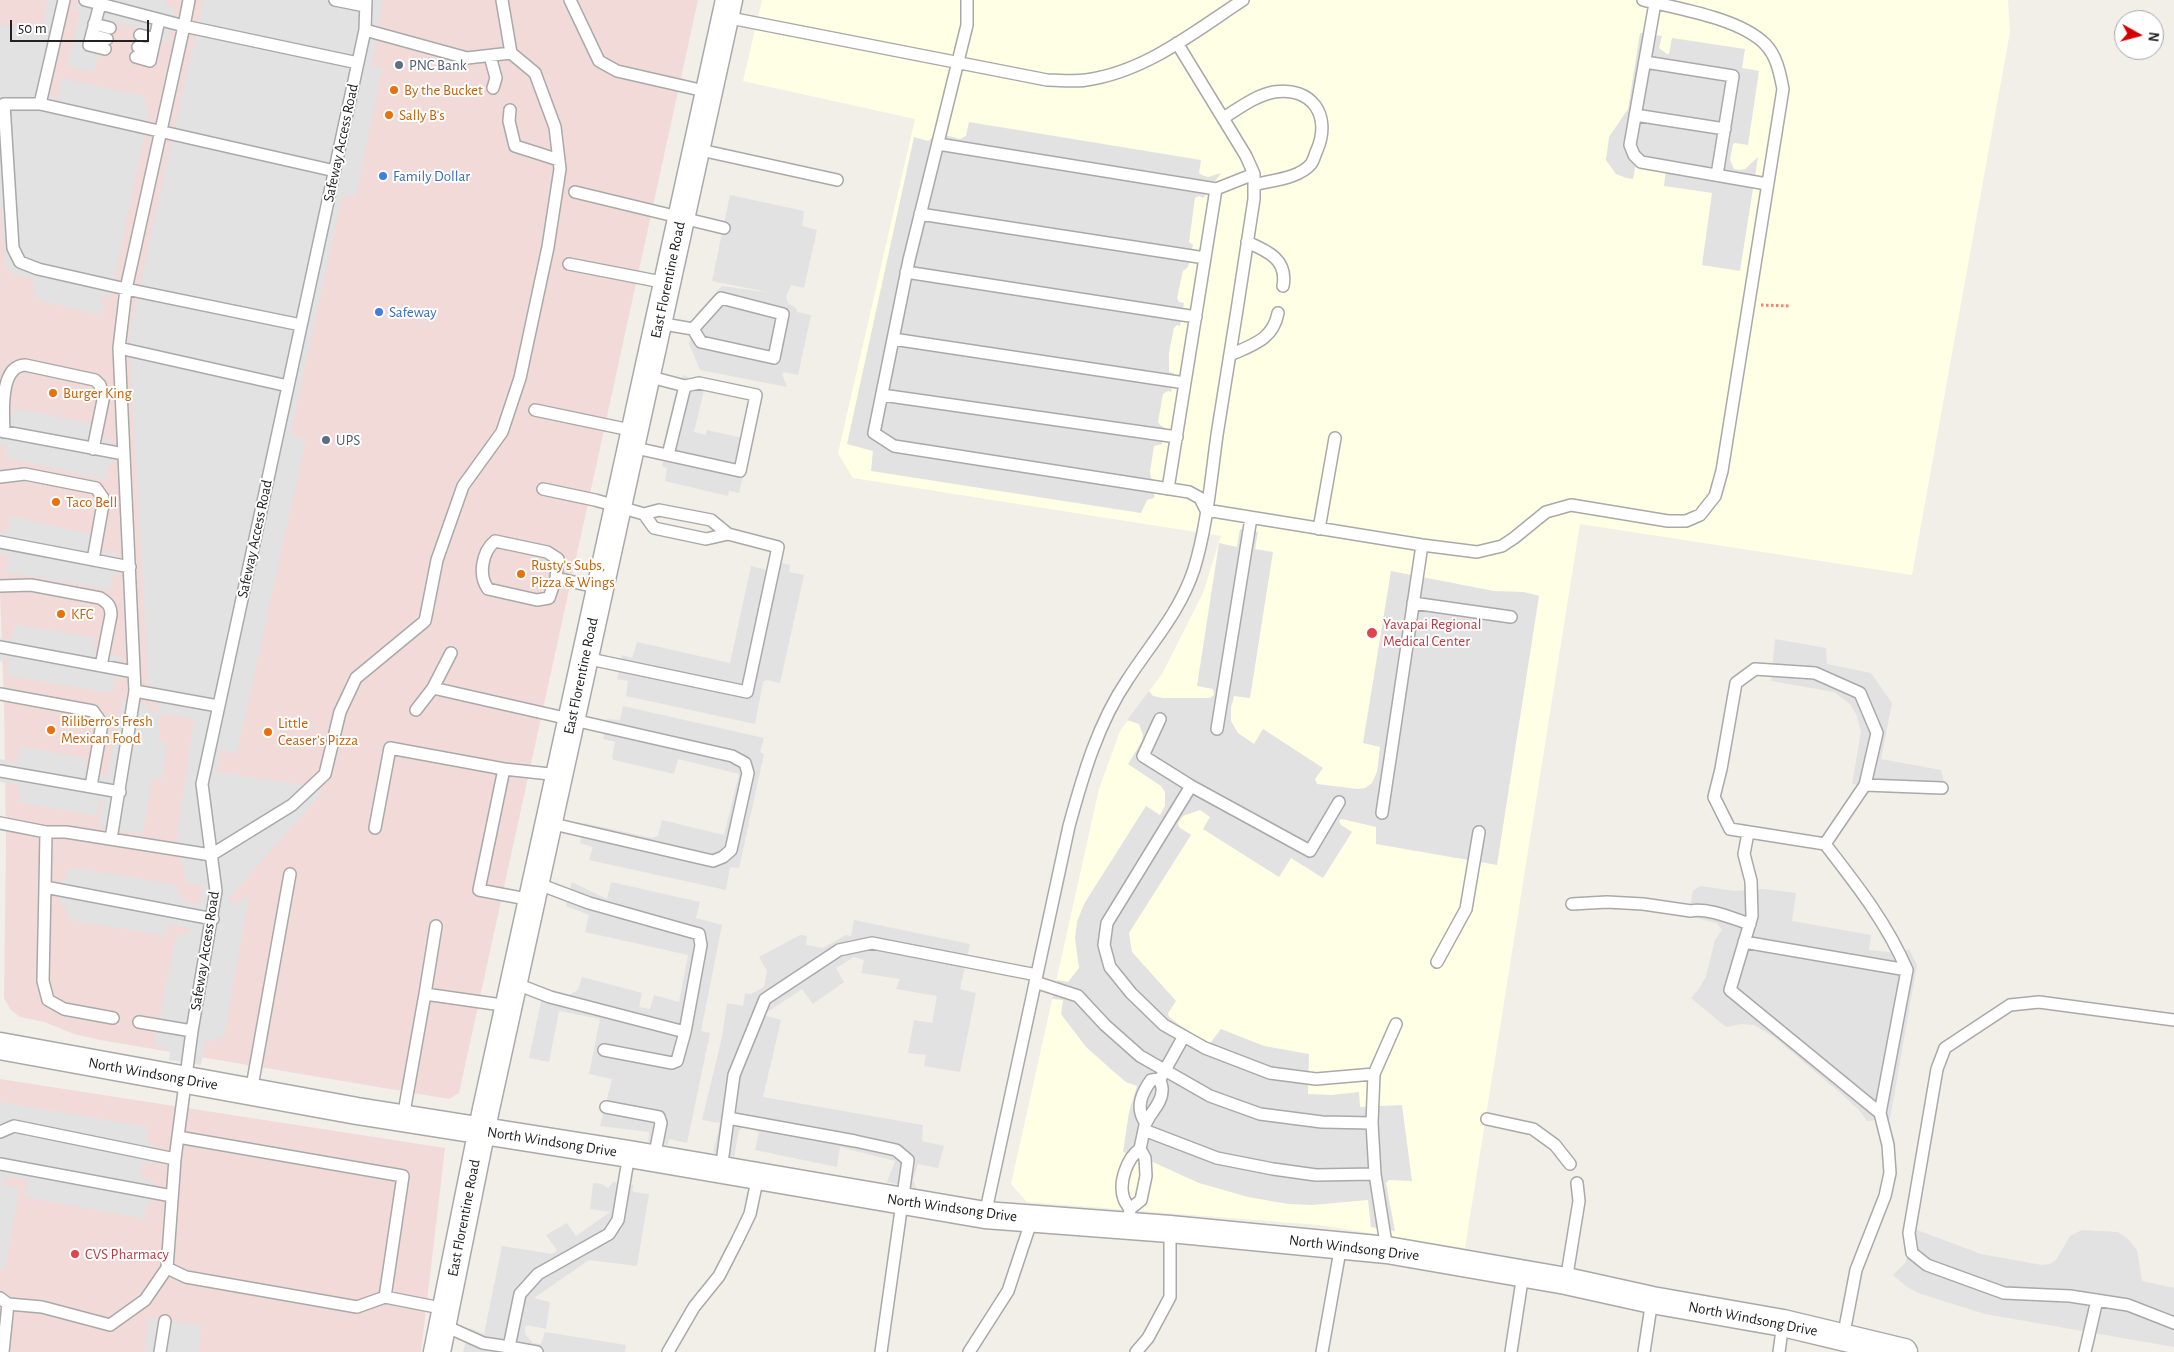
<!DOCTYPE html>
<meta charset="utf-8">
<style>
body{margin:0}
#map{position:relative;width:2174px;height:1352px;overflow:hidden;background:#f2efe9;font-family:"Alegreya Sans",sans-serif}
canvas{display:block}
.north{position:absolute;left:2114px;top:10px;width:50px;height:50px;box-sizing:border-box;background:#fff;border:1px solid #a7a7a7;border-radius:50%;rotate:97deg;font-size:14px;font-weight:700;line-height:20px;text-align:center;color:#222}
.north::after{content:'';display:block;margin:auto;width:18px;height:22px;background:#d40000;clip-path:polygon(50% 0,100% 100%,50% 72%,0 100%)}
.scale{position:absolute;left:10px;top:20px;width:139px;height:22px;box-sizing:border-box;border:2px solid #222;border-top:0;padding-left:6px;font-size:15px;line-height:18px;white-space:nowrap;color:#222;-webkit-text-stroke:4px #fff;paint-order:stroke}
</style>
<div id="map">
<canvas width="2174" height="1352"></canvas>
<div class="north">N</div>
<div class="scale">50 m</div>
</div>
<script>
const context = document.querySelector('canvas').getContext('2d');
context.lineJoin = 'round';
function fill(path, color) { context.fillStyle = color; context.fill(path, 'evenodd'); }
function strokePath(path, color, width, dash) { context.strokeStyle = color; context.lineWidth = width; context.lineCap = dash ? 'butt' : 'round'; context.setLineDash(dash || []); context.stroke(path); }
function write(font, color, halo, rows, align = 'center') {
  context.font = font + ' "Alegreya Sans",sans-serif'; context.lineWidth = 4; context.setLineDash([]); context.textBaseline = 'middle'; context.strokeStyle = halo; context.fillStyle = color; for (const [text, x, y, turn = 0] of rows) {
    context.save(); context.translate(x, y); context.rotate((+turn || 0) * Math.PI / 180); context.textAlign = isNaN(turn) ? turn : align; if (halo) context.strokeText(text, 0, 0); context.fillText(text, 0, 0); context.restore();
  }
}
const commercial = new Path2D(`
 M0,0H698L459,1093L449,1099L100,1040L74,1034L44,1022L20,1017L10,1009L4,998L6,843L4,702L0,593Z
 M0,1079L445,1148L421,1352H0Z`);
const education = new Path2D(`
 M762,0H2008L2010,32L1912,575L1580,524L1465,1248L1319,1225L1027,1202L1011,1184L1099,789L1120,731L1162,674L1203,593L1221,536L853,478L838,453L915,119L743,81Z`);
const parking = new Path2D(`
 M47,0H64L40,103L52,94L53,98L59,99L61,78L144,96L149,114L110,300L109,297L101,296L104,311L98,314L37,300L31,278L13,274L6,266L0,200V25L43,30Z
 M78,0H166L167,7L175,8L168,42L140,35L141,28L111,22L104,55H99L94,72L67,66L80,14L79,11H75Z
 M203,0H383L374,55L370,65L382,68L356,197L344,195L342,196L291,431L294,436L306,439L237,753L221,750L216,772L297,784L322,793L229,898L232,904H234L249,896L224,1037L204,1043L201,1065L169,1060L170,1052L168,1049L154,1045L176,937L190,932L191,929L169,924L167,926L166,936L69,920L66,907L62,904L59,905L61,881L67,879L66,871L74,868L177,885L184,902L200,904L203,885L186,883L177,836L194,719L161,714L158,741L167,743L162,779L152,778L143,834L98,826L103,801L102,799L98,805L96,816L18,802L20,789L18,785L0,782V759L17,763L21,747L86,758V775L107,777L122,700L146,704L148,710L161,713L148,681L129,334Z
 M1640,33L1662,36L1659,48L1667,54H1669L1672,38L1745,49L1742,68L1759,71L1748,145L1735,143L1733,144L1730,160L1734,169L1740,170L1745,169L1758,157L1740,271L1702,265L1712,193L1664,186L1666,168L1636,163L1633,179L1626,178L1616,174L1606,160L1609,137L1628,109Z
 M969,122L1201,160L1199,173L1202,175L1208,177L1221,173L1203,198L1199,196L1195,198L1189,242L1193,245L1188,267L1183,271L1177,298L1179,302L1184,303L1180,326L1177,325L1174,328L1169,352V372L1174,373L1171,392L1168,391L1163,394L1158,422L1160,425L1165,428L1162,444L1154,446L1150,472L1151,478L1156,481L1154,498L1147,500L1141,513L871,471L873,451L847,444L914,137L928,141L933,137L934,132L960,139L966,136Z
 M730,195L804,211L802,226L817,230L804,288L791,285L786,297L788,303L796,308L797,312L811,315L798,375L784,372L782,374L787,387L700,370L689,344L696,314L722,286L772,293L712,281Z
 M683,375L692,379L698,376L707,378L694,432L706,435L707,430L751,440L739,493L729,491L728,496L665,481L667,468L662,466L666,448L664,443L675,395L678,393Z
 M0,408L11,424L14,408L94,424L105,441L111,440L113,464L111,463L104,480L5,457L7,447L0,445Z
 M10,516L102,537L101,550L109,553L116,551L119,577L115,575L111,578L110,590L6,572L8,556L3,553L0,557V532H8Z
 M1240,529L1258,532L1255,549L1273,552L1250,698L1234,696L1231,708V721L1238,733L1254,744L1263,729L1323,768L1315,779L1317,784L1358,789L1365,788L1372,783L1377,772L1380,747L1363,743L1391,571L1494,591L1524,592L1539,596L1497,865L1376,844V827L1342,819L1339,821L1341,825L1352,832L1323,878L1291,858L1279,877L1203,829L1210,817L1200,810L1183,816L1178,823L1179,827L1191,835L1129,933L1132,952L1176,1001L1168,1013L1169,1017L1208,1046L1221,1029L1264,1046L1309,1054L1308,1094L1332,1095L1359,1092L1360,1107L1402,1105L1412,1181L1389,1180L1386,1183L1395,1231L1371,1227L1368,1200L1312,1205L1288,1204L1248,1197L1199,1183L1155,1163L1123,1152L1129,1112L1137,1086L1126,1082L1113,1071L1086,1047L1061,1014L1063,1000L1052,999L1057,980L1068,982L1079,968L1075,938L1077,922L1084,904L1146,806L1160,815L1165,806V792L1161,786L1128,764L1142,741L1143,735L1139,724L1127,720L1149,691L1153,696L1163,698H1210L1214,695L1213,689L1197,686L1219,543L1237,547Z
 M769,560L790,565L789,572L804,575L780,683L767,680L763,682L755,724L626,696L628,681L617,679L622,655L632,658L637,642L730,663L751,566L767,570Z
 M15,624L95,638L93,652H98L99,647L108,655L121,656L122,680L120,678H115L112,693L7,676L9,661L6,658L0,662V638L11,641Z
 M1775,639L1826,648L1827,664L1871,673L1892,703L1881,759L1941,770L1945,786L1908,793L1852,784L1861,732L1857,716L1850,704L1834,692L1771,681Z
 M623,706L764,738L760,752L764,754L739,868L730,867L726,890L589,860L593,847L580,843L584,823L652,838L658,836L662,820L724,835L739,774L678,759L674,774L614,760L612,758L615,742L603,739L607,719L620,720Z
 M572,882L607,899L611,882L700,902L696,918L722,925L701,1031L710,1033L687,1143L669,1139L668,1145L648,1142L649,1132L600,1126L612,1079L589,1074L600,1019L559,1011L549,1062L529,1058L544,988L569,995L578,990L582,977L642,993L639,1007L650,1009L654,995L679,1002L688,955L585,932L589,915L566,906Z
 M1700,886L1735,891L1763,889L1796,893L1792,921L1871,935L1869,950L1899,953L1909,949L1917,965L1890,1119L1867,1121L1859,1110L1838,1091L1774,1037L1754,1025L1741,1024L1726,1027L1691,998L1699,989L1706,976L1715,940L1722,930L1717,923L1688,916L1693,891Z
 M854,920L970,944L960,989L976,993L960,1072L924,1066L926,1055L908,1053L914,1020L932,1023L937,996L896,989L900,979L861,973L864,960L854,957L836,968L844,982L813,1004L802,989L763,1015L781,1020L763,1097L923,1125L922,1141L944,1146L938,1168L918,1164L913,1180L916,1188L887,1182L895,1161L840,1147L837,1167L755,1150L759,1132L744,1127L739,1130L734,1157L713,1153L720,1123L702,1120L722,1037L727,1003L743,1006L745,993L751,994L764,987L767,971L759,957L800,935L807,936L806,945L823,948L846,935L851,936Z
 M0,1102L149,1127L146,1139L149,1143H154L152,1164L143,1163L140,1179L154,1180V1202L147,1203L145,1219L25,1197L27,1180L7,1177L5,1186L19,1188L5,1270H0Z
 M613,1182L634,1185L632,1190L634,1192L649,1194L637,1266L589,1260L534,1298L550,1302L546,1329L528,1325L525,1327V1334L533,1343L541,1344L545,1332L626,1345L625,1352H463L470,1328L484,1334L502,1246L552,1254L557,1250L546,1235L567,1223L576,1236L610,1212L590,1209L593,1183L602,1184L608,1188Z
 M1917,1230L1981,1254L2042,1265L2050,1264L2056,1260L2070,1236L2082,1230L2118,1232L2128,1239L2137,1250L2142,1281L2174,1288V1347L1985,1314L1921,1294L1907,1287L1893,1275L1905,1263Z
 M149,1317L201,1325L199,1352H144Z`);
const path = new Path2D(`
 M1761,305L1790,306`);
const service = new Path2D(`
 M64,0L40,104H4L13,248L20,262L38,269L126,289L301,325
 M85,0L184,26L189,0
 M335,0L365,6
 M502,0L511,53
 M570,0L599,61L617,71L709,92
 M967,0V25L909,260L874,433L894,446L1189,492L1200,498L1206,510L1422,545L1477,552L1502,546L1514,538L1546,512L1571,505L1668,521H1686L1700,515L1715,496L1722,471L1783,89C1780,74 1777,56 1765,44C1739,18 1679,9 1643,0
 M1655,3L1630,145L1634,155L1641,162L1767,184
 M100,4L89,45L105,49
 M725,17L1047,80C1059,80 1073,82 1086,80C1145,72 1194,32 1243,0
 M94,24L110,28
 M92,35L107,39
 M140,35L155,39
 M138,47L152,50
 M490,56L496,78L493,88
 M136,57L150,61L159,20
 M1645,62L1733,76L1717,175
 M40,104L335,171
 M510,110L509,121L515,146L559,160
 M1635,115L1725,129
 M1223,118C1238,109 1256,95 1274,92C1311,86 1332,115 1317,150C1315,154 1314,160 1311,164C1298,179 1272,180 1254,185
 M938,144L1216,189
 M696,149L837,180
 M575,192L724,228
 M920,214L1205,258
 M1247,242C1268,251 1288,260 1283,286
 M569,264L667,283
 M906,272L1196,317
 M658,323L693,329L701,342L774,358L783,314L721,298L693,329
 M893,339L1185,383
 M119,348L288,386
 M1230,355C1252,345 1273,340 1278,313
 M882,395L1177,437
 M535,410L635,431
 M0,431L124,454
 M4,432C3,411 0,366 25,365L95,380L100,385L103,400L93,449
 M631,447L740,471L756,395L699,383L685,386L647,376
 M668,455L685,386
 M0,477L25,474L96,488L103,498V504L93,560
 M543,489L595,500L644,514L659,510L711,520L728,534L778,547L747,692L585,658
 M1168,489L1216,189L1254,174
 M644,514L654,528L706,539L728,534
 M1319,529L1335,438
 M495,541L547,552L558,559L556,578L549,598L537,600L488,589C478,575 482,552 495,541Z
 M0,542L130,567
 M556,578L600,588
 M0,586L31,585L100,598C108,603 111,606 111,615L101,666
 M1413,603L1511,617
 M0,647L134,672
 M433,688L732,756L745,763L748,773L731,850L723,857L713,861L549,823
 M0,694L93,711L102,724L91,786
 M218,706L135,691L119,348L126,289L184,26L358,63
 M416,710L433,688L451,653
 M1160,719L1143,756L1191,786
 M1217,729L1251,518
 M0,771L120,792
 M1865,785L1942,788
 M1339,802L1310,851L1191,786L1107,923L1104,945L1110,967L1131,993L1164,1025L1205,1048L1270,1073L1316,1079L1374,1074
 M1382,813L1422,545
 M0,823L46,832L45,887L213,919
 M375,828L390,748L504,769
 M46,832H66L211,855L292,805L325,774L340,712L356,678L425,621L437,560L463,486L502,432L520,378L548,247L560,169L555,127L535,73L511,53L467,58L365,30
 M1748,833L1744,854L1751,881L1752,916L1730,990L1880,1113
 M111,839L135,691
 M1825,844L1865,785L1877,733L1860,693L1815,673L1755,669L1736,683L1721,769L1714,797L1730,829L1825,844C1856,884 1887,923 1907,970L1880,1113L1888,1145L1890,1173L1885,1196L1856,1270L1843,1338
 M536,883L589,903L699,934L701,945L685,1032
 M45,887L43,981L48,1000L64,1009L113,1018
 M532,900L479,890L504,769L559,775
 M1572,904L1607,902L1643,904L1691,911C1706,907 1734,919 1750,924
 M1744,942L1907,970
 M1437,962L1466,909L1479,832
 M1035,982L1078,996L1105,1025L1140,1056L1210,1096L1260,1114L1322,1122L1372,1123L1375,1174L1387,1250
 M514,983L550,997L685,1032L677,1061L672,1063L604,1050
 M425,994L436,926
 M2174,1020L2039,1002L2010,1005L1945,1048L1937,1069L1909,1233L1912,1253L1927,1265L2004,1293L2070,1296L2128,1305L2174,1323
 M139,1022L192,1031
 M251,1092L290,874
 M606,1107L659,1117L661,1123L654,1158
 M403,1118L425,994L509,1006
 M728,1118L855,1141L896,1150L908,1160L881,1352
 M1487,1119L1533,1129L1555,1145L1570,1164
 M1145,1122C1135,1107 1142,1093 1151,1080L1160,1079
 M1372,1123L1374,1074L1396,1024
 M1144,1130C1145,1116 1162,1106 1162,1091C1163,1087 1160,1082 1160,1079L1184,1036
 M0,1132L14,1126L175,1159
 M178,1137L403,1176L385,1297
 M0,1164L172,1196
 M721,1170L734,1075L765,999L839,950L872,943L1037,975
 M1130,1209L1141,1200L1146,1176L1145,1158L1140,1149L1144,1130L1217,1158L1273,1169L1316,1175L1375,1174
 M985,1215L1069,826C1083,775 1098,723 1128,679C1152,642 1180,612 1194,569C1207,527 1211,478 1217,435C1230,356 1242,278 1254,199V174L1246,156L1177,43
 M1129,1217L1130,1209C1128,1206 1125,1202 1124,1199C1118,1183 1127,1158 1140,1149
 M167,1268L186,1277L357,1307L385,1297L446,1309
 M1566,1281L1579,1201L1577,1183
 M0,1298L8,1304L42,1307L110,1325L145,1300L167,1268L175,1159L192,1031L216,891L202,784L365,30L366,0
 M443,1325L483,1343L509,1347L520,1294L538,1274L609,1234L618,1220L629,1154
 M509,1347L537,1352
 M3,1352L8,1304
 M160,1352L165,1321
 M668,1352L694,1307L719,1276L738,1239L750,1214L758,1176
 M969,1352L1008,1291L1032,1219
 M1136,1352L1148,1338L1170,1297V1229
 M1322,1352L1341,1245
 M1511,1352L1523,1274
 M1644,1352L1652,1300
 M1779,1352L1783,1323
 M2085,1352L2097,1300`);
const tertiary = new Path2D(`
 M0,1046L357,1111L629,1154L985,1215L1170,1229L1387,1250L1566,1281L1652,1300L1783,1323L1904,1352
 M437,1352L486,1109L729,0`);
const markers = [
 [399,65,5,"#5c6f8a"],
 [394,90,5,"#e8710a"],
 [389,115,5,"#e8710a"],
 [383,176,5,"#3f7fe0"],
 [379,312,5,"#3f7fe0"],
 [53,393,5,"#e8710a"],
 [326,440,5,"#5c6f8a"],
 [56,502,5,"#e8710a"],
 [521,574,5,"#e8710a"],
 [61,614,5,"#e8710a"],
 [1372,633,6,"#e0444e"],
 [51,730,5,"#e8710a"],
 [268,732,5,"#e8710a"],
 [75,1254,5,"#e0444e"]
];
const serviceNames = [
 ["PNC Bank",409,65],
 ["UPS",336,440]
];
const foodNames = [
 ["By the Bucket",404,90],
 ["Sally B's",399,115],
 ["Burger King",63,393],
 ["Taco Bell",66,502],
 ["Rusty's Subs,",531,565],
 ["Pizza & Wings",531,582],
 ["KFC",71,614],
 ["Riliberro’s Fresh",61,721],
 ["Mexican Food",61,738],
 ["Little",278,723],
 ["Ceaser's Pizza",278,740]
];
const streetNames = [
 ["Safeway Access Road",341,143,-78],
 ["East Florentine Road",668,280,-78],
 ["Safeway Access Road",255,539,-78],
 ["East Florentine Road",581,676,-78],
 ["Safeway Access Road",205,951,-81],
 ["North Windsong Drive",153,1074,10],
 ["North Windsong Drive",552,1142,9],
 ["North Windsong Drive",952,1208,8],
 ["East Florentine Road",464,1218,-79],
 ["North Windsong Drive",1354,1248,7],
 ["North Windsong Drive",1753,1319,11]
];
const shopNames = [
 ["Family Dollar",393,176],
 ["Safeway",389,312]
];
const healthNames = [
 ["Yavapai Regional",1383,624],
 ["Medical Center",1383,641],
 ["CVS Pharmacy",85,1254]
];
fill(commercial, '#f2dad9');
fill(education, '#ffffe5');
fill(parking, '#e2e2e2');
strokePath(service, '#a9a9a9', 14);
strokePath(tertiary, '#a9a9a9', 29);
strokePath(path, '#fa8072', 3, [2.5, 2.5]);
strokePath(service, '#fff', 11);
strokePath(tertiary, '#fff', 26);
for (const [x, y, r, color] of markers) { const dot = new Path2D(); dot.arc(x, y, r, 0, 2 * Math.PI); context.fillStyle = color; context.fill(dot); strokePath(dot, '#fff', 2); }
write('15px', '#4e5e75', '#fff', serviceNames, 'left');
write('15px', '#c56008', '#fff', foodNames, 'left');
write('15px', '#222', '#fff', streetNames);
write('15px', '#366cbe', '#fff', shopNames, 'left');
write('15px', '#be3a42', '#fff', healthNames, 'left');
</script>
